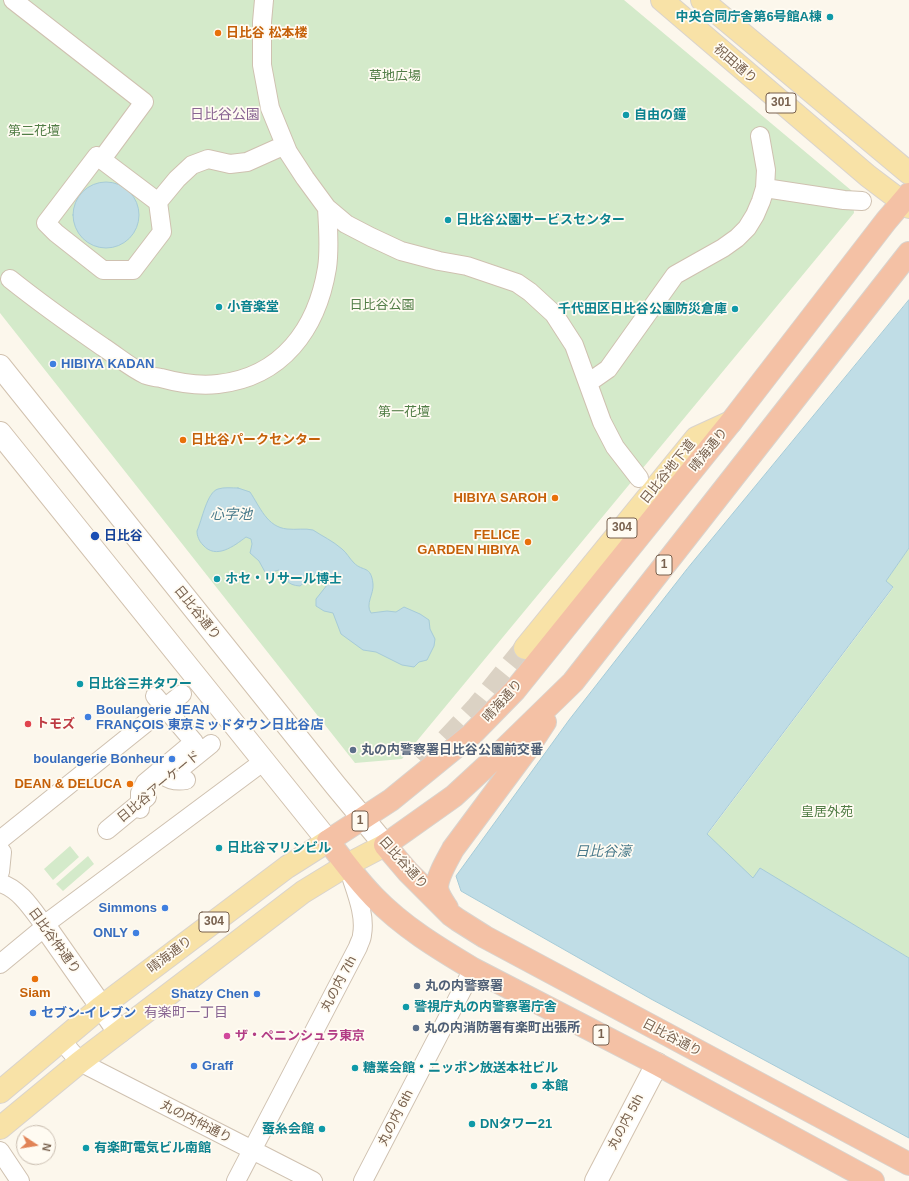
<!DOCTYPE html>
<meta charset="utf-8">
<style>
body{margin:0}
#map{position:relative;width:909px;height:1181px;overflow:hidden;background:#fcf7ec;font-family:Arial,sans-serif}
canvas{display:block}
.north{position:absolute;left:16px;top:1125px;width:40px;height:40px;box-sizing:border-box;background:#fffbf2;border:1px solid #c9bdb0;border-radius:50%;rotate:102deg;font-size:11px;font-weight:700;line-height:16px;text-align:center;color:#78614e}
.north::after{content:'';display:block;margin:auto;width:14px;height:18px;background:#e18356;clip-path:polygon(50% 0,100% 100%,50% 72%,0 100%)}
</style>
<div id="map">
<canvas width="909" height="1181"></canvas>
<div class="north">N</div>
</div>
<script>
const context = document.querySelector('canvas').getContext('2d');
context.lineJoin = 'round';
function fill(path, color) { context.fillStyle = color; context.fill(path, 'evenodd'); }
function strokePath(path, color, width, dash) { context.strokeStyle = color; context.lineWidth = width; context.lineCap = dash ? 'butt' : 'round'; context.setLineDash(dash || []); context.stroke(path); }
function write(font, color, halo, rows, align = 'center') {
  context.font = font + ' Arial,"Noto Sans JP",sans-serif'; context.lineWidth = 3.5; context.setLineDash([]); context.textBaseline = 'middle'; context.strokeStyle = halo; context.fillStyle = color; for (const [text, x, y, turn = 0] of rows) {
    context.save(); context.translate(x, y); context.rotate((+turn || 0) * Math.PI / 180); context.textAlign = isNaN(turn) ? turn : align; if (halo) context.strokeText(text, 0, 0); context.fillText(text, 0, 0); context.restore();
  }
}
const green = new Path2D(`
 M0,0H624L852,191L854,213L402,759L355,763L0,313Z
 M909,548V958L760,869L753,879L707,835L893,588L886,581Z
 M70,846L79,857L53,880L44,869Z
 M88,856L94,864L63,891L56,884Z`);
const water = new Path2D(`
 M73 215a33 33 0 1 1 66 0a33 33 0 1 1-66 0Z
 M909,300V548L886,581L893,587L707,834L753,878L760,868L909,958V1138L651,999L461,891L456,876L569,720L687,569Z
 M238,488L250,492C260,507 267,527 287,529C296,530 305,528 313,530C322,536 333,541 342,549C347,553 349,558 354,563C363,572 371,565 373,584C374,594 365,604 371,613L387,611L396,612L404,607L420,614L429,620L430,629L435,639L434,646L427,660L419,662L414,667L402,665L376,652L363,650L341,634L333,613L324,611L316,606V599L331,580L326,574C313,571 309,579 300,586C286,585 287,579 279,570L269,573L265,572L259,561L250,553L252,544L251,539L246,537C234,546 216,560 203,545C199,541 197,536 197,531C202,520 207,492 218,489C224,487 232,488 238,488Z`);
const primaryTunnel = new Path2D(`
 M424,764L477,707L525,648`);
const street = new Path2D(`
 M13,0L144,102L102,159
 M264,0L262,22V65L270,108L288,152L305,178L327,208L346,224L371,237L401,251L439,261L467,266L517,283L530,292L554,314L574,345L602,422L615,447L639,478
 M97,156L158,202L162,232L133,270H103L56,233L46,223Z
 M765,188L844,200L862,201
 M158,202L177,179L192,165L208,159L230,164L247,162L285,145
 M10,279C40,303 71,325 103,347C117,356 131,368 146,375C151,377 156,377 161,378C179,383 199,386 218,384C282,377 317,329 327,268C330,248 328,228 327,208
 M588,383L608,369L675,275L723,248L737,238L747,228L755,215L761,201L765,188L766,170L760,136
 M185,765L211,744
 M159,772C167,779 174,782 186,780
 M140,809V793L145,783L194,742L155,696
 M107,830L147,797
 M0,840L182,694
 M0,850L2,852L0,872
 M0,883C20,889 32,909 44,925L264,761
 M0,964L46,926
 M61,1040L80,1062L313,1181
 M0,1151L20,1181
 M236,1181L358,947C359,943 362,939 362,935C366,914 355,890 349,870
 M363,1181L473,969`);
const secondary = new Path2D(`
 M0,366L336,786L385,845
 M0,433L328,841
 M44,925L119,1032
 M596,1181L657,1064`);
const primary = new Path2D(`
 M662,0L868,176L909,207
 M702,0L909,173
 M525,648L696,438L731,422
 M0,1092L101,1007L287,867L328,841
 M0,1128L80,1062L303,892L347,865L385,845`);
const highway = new Path2D(`
 M909,253L573,682L494,759L454,796L385,845L408,872L451,915L458,920L485,937L909,1164
 M447,908C443,902 438,895 437,888C437,876 448,859 453,849L528,748L545,722
 M873,1181L657,1064L473,969C438,948 403,927 374,897C357,880 343,860 328,841L391,800L472,734L515,690L731,422L886,221L909,194`);
const markers = [
 [830,17,4,"#0f9aa8"],
 [218,33,4,"#e8710a"],
 [626,115,4,"#0f9aa8"],
 [448,220,4,"#0f9aa8"],
 [219,307,4,"#0f9aa8"],
 [735,309,4,"#0f9aa8"],
 [53,364,4,"#3f7fe0"],
 [183,440,4,"#e8710a"],
 [555,498,4,"#e8710a"],
 [95,536,5,"#1a4fb4"],
 [528,542,4,"#e8710a"],
 [217,579,4,"#0f9aa8"],
 [80,684,4,"#0f9aa8"],
 [88,717,4,"#3f7fe0"],
 [28,724,4,"#e0444e"],
 [353,750,4,"#5c6f8a"],
 [172,759,4,"#3f7fe0"],
 [130,784,4,"#e8710a"],
 [219,848,4,"#0f9aa8"],
 [165,908,4,"#3f7fe0"],
 [136,933,4,"#3f7fe0"],
 [35,979,4,"#e8710a"],
 [417,986,4,"#5c6f8a"],
 [257,994,4,"#3f7fe0"],
 [406,1007,4,"#0f9aa8"],
 [33,1013,4,"#3f7fe0"],
 [416,1028,4,"#5c6f8a"],
 [227,1036,4,"#d1479c"],
 [194,1066,4,"#3f7fe0"],
 [355,1068,4,"#0f9aa8"],
 [534,1086,4,"#0f9aa8"],
 [472,1124,4,"#0f9aa8"],
 [322,1129,4,"#0f9aa8"],
 [86,1148,4,"#0f9aa8"]
];
const shields = [
 [781,103,30],
 [622,528,30],
 [664,565,16],
 [360,821,16],
 [214,922,30],
 [601,1035,16]
];
const shieldNames = [
 ["301",781,103],
 ["304",622,528],
 ["1",664,565],
 ["1",360,821],
 ["304",214,922],
 ["1",601,1035]
];
const cultureNames = [
 ["中央合同庁舎第6号館A棟",822,17,"right"],
 ["自由の鐘",634,115],
 ["日比谷公園サービスセンター",456,220],
 ["小音楽堂",227,307],
 ["千代田区日比谷公園防災倉庫",727,309,"right"],
 ["ホセ・リサール博士",225,579],
 ["日比谷三井タワー",88,684],
 ["日比谷マリンビル",227,848],
 ["警視庁丸の内警察署庁舎",414,1007],
 ["糖業会館・ニッポン放送本社ビル",363,1068],
 ["本館",542,1086],
 ["DNタワー21",480,1124],
 ["蚕糸会館",314,1129,"right"],
 ["有楽町電気ビル南館",94,1148]
];
const foodNames = [
 ["日比谷 松本楼",226,33,"left"],
 ["日比谷パークセンター",191,440,"left"],
 ["HIBIYA SAROH",547,498],
 ["FELICE",520,535],
 ["GARDEN HIBIYA",520,550],
 ["DEAN & DELUCA",122,784],
 ["Siam",35,993,"center"]
];
const streetNames = [
 ["祝田通り",735,64,41],
 ["晴海通り",709,450,-51],
 ["日比谷地下道",668,472,-51],
 ["日比谷通り",197,613,51],
 ["晴海通り",503,701,-48],
 ["日比谷アーケード",159,787,-40],
 ["日比谷通り",403,863,48],
 ["日比谷仲通り",54,941,54],
 ["晴海通り",170,955,-37],
 ["丸の内 7th",339,984,-62],
 ["日比谷通り",672,1038,28],
 ["丸の内 6th",396,1118,-63],
 ["丸の内仲通り",196,1122,27],
 ["丸の内 5th",626,1122,-62]
];
const parkNames = [
 ["草地広場",395,76],
 ["第二花壇",34,131],
 ["日比谷公園",382,305],
 ["第一花壇",404,412],
 ["皇居外苑",827,812]
];
const shopNames = [
 ["HIBIYA KADAN",61,364],
 ["Boulangerie JEAN",96,710],
 ["FRANÇOIS 東京ミッドタウン日比谷店",96,725],
 ["boulangerie Bonheur",164,759,"right"],
 ["Simmons",157,908,"right"],
 ["ONLY",128,933,"right"],
 ["Shatzy Chen",249,994,"right"],
 ["セブン-イレブン",41,1013],
 ["Graff",202,1066]
];
const transitNames = [
 ["日比谷",104,536]
];
const healthNames = [
 ["トモズ",36,724]
];
const serviceNames = [
 ["丸の内警察署日比谷公園前交番",361,750],
 ["丸の内警察署",425,986],
 ["丸の内消防署有楽町出張所",424,1028]
];
const hotelNames = [
 ["ザ・ペニンシュラ東京",235,1036]
];
const neighbourhoodNames = [
 ["日比谷公園",225,115],
 ["有楽町一丁目",186,1013]
];
const waterNames = [
 ["心字池",231,515],
 ["日比谷濠",603,852]
];
fill(green, '#d4eaca');
fill(water, '#c0dde6');
strokePath(water, '#a6cbd8', 1);
strokePath(primaryTunnel, '#dbd2c4', 22, [22, 11]);
strokePath(street, '#cfc1b0', 20);
strokePath(secondary, '#d2c2af', 24);
strokePath(primary, '#d9d3cd', 24);
strokePath(highway, '#d9d3cd', 24);
strokePath(street, '#fff', 18);
strokePath(secondary, '#fff', 22);
strokePath(primary, '#f8e2a7', 22);
strokePath(highway, '#f4c1a5', 22);
for (const [x, y, r, color] of markers) { const dot = new Path2D(); dot.arc(x, y, r, 0, 2 * Math.PI); context.fillStyle = color; context.fill(dot); strokePath(dot, '#fffbf2', 1.5); }
for (const [x, y, w] of shields) { const box = new Path2D(); box.roundRect(x - w / 2, y - 10, w, 20, 3); context.fillStyle = '#fffbf2'; context.fill(box); strokePath(box, '#78614e', 1); }
write('bold 12px', '#78614e', null, shieldNames);
write('bold 13px', '#0d838f', '#fffbf2', cultureNames, 'left');
write('bold 13px', '#c56008', '#fffbf2', foodNames, 'right');
write('13px', '#78614e', '#fffbf2', streetNames);
write('13px', '#517d46', '#fffbf2', parkNames);
write('bold 13px', '#366cbe', '#fffbf2', shopNames, 'left');
write('bold 13px', '#164399', '#fffbf2', transitNames, 'left');
write('bold 13px', '#be3a42', '#fffbf2', healthNames, 'left');
write('bold 13px', '#4e5e75', '#fffbf2', serviceNames, 'left');
write('bold 13px', '#b23c85', '#fffbf2', hotelNames, 'left');
write('14px', '#896693', '#fffbf2', neighbourhoodNames);
write('italic 14px', '#48798a', '#fffbf2', waterNames);
</script>
